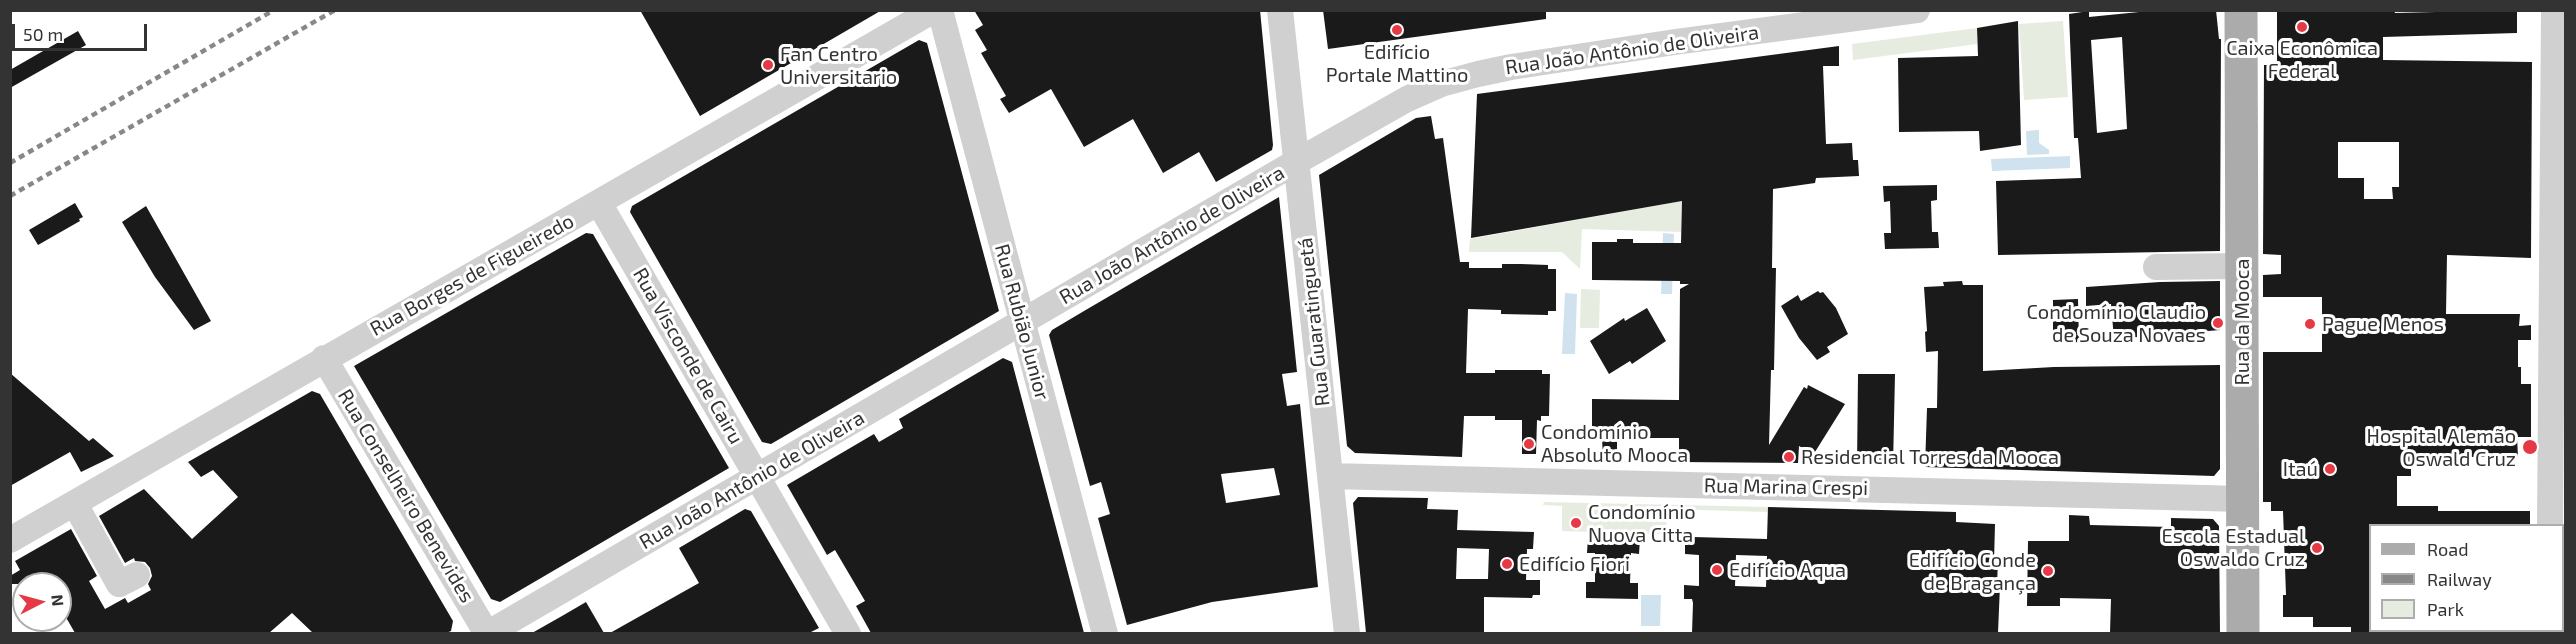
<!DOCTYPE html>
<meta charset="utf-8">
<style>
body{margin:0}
#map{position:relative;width:2576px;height:644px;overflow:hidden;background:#fff;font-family:"Exo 2",sans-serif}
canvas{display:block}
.frame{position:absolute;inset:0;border:12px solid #333;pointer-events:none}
.legend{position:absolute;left:2369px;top:524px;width:195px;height:108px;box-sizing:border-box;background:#fff;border:2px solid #adadad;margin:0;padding:8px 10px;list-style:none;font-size:18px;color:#333}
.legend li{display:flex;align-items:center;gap:12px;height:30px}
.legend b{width:30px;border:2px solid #adadad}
.north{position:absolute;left:12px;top:572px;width:60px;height:60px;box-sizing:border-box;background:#fff;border:2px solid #adadad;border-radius:50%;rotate:84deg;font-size:16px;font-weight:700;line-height:24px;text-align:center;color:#333}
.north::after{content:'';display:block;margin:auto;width:21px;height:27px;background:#e63946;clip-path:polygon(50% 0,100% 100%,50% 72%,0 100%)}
.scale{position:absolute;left:12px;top:24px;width:135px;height:27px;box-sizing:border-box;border:3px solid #333;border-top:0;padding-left:8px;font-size:18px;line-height:21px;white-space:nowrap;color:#333;-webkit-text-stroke:4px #fff;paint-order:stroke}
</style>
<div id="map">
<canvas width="2576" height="644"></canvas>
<div class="frame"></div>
<ul class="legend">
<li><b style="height:8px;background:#ababab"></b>Road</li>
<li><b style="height:8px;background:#888"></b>Railway</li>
<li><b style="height:16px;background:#e6ecdf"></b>Park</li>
</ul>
<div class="north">N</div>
<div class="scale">50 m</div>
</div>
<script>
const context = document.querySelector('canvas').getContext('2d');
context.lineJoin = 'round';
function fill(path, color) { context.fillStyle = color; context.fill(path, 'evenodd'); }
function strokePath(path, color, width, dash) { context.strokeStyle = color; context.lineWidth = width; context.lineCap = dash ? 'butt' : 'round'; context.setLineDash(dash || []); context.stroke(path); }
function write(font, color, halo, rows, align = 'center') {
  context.font = font + ' "Exo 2",sans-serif'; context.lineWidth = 6; context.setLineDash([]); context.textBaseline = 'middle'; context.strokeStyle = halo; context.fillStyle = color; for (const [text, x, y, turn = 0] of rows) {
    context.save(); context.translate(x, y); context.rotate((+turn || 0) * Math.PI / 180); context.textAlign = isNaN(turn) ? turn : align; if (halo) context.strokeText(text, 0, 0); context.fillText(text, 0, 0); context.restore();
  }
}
const green = new Path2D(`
 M2063,21L2068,97L2024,100L2019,24Z
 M1977,28V44L1853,60L1852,44Z
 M1682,201L1681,232L1582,229L1580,269L1562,252H1469L1470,239Z
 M1581,289L1600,290L1599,328H1580Z
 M1544,502L1768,507V512L1667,509L1666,534L1562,531V506L1543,505Z`);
const water = new Path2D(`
 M2039,130V143L2049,150V154L2027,155L2026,131Z
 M2070,156V168L1992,171L1991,159Z
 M1663,233L1674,234L1672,294H1661Z
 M1565,293L1577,294L1575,354H1562Z
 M1641,595H1661L1660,626H1641Z`);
const building = new Path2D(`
 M640,10H882L700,116Z
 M974,10H1260L1273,145L1272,150L1216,182L1199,152L1163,173L1133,119L1084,147L1051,89L1009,113L1000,99L1006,96L981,53L987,50L975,30L983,25Z
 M1323,10H1546V19L1328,49Z
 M2159,10H2216L2219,39H2221L2220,251L1998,255L1996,181L2081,178L2078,138H2074L2069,14L2089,11V17ZM2122,37L2127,129L2097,133L2091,40Z
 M2277,10H2394L2395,13L2517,10V33L2383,37V60L2532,62L2531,258L2447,255L2446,314H2520L2519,326L2531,325V340H2518V367H2521V384H2531V437H2517L2518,457H2437L2438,466H2411V476H2397V506H2438V511H2530V525H2370V633H2351V627H2313V617H2283V595H2286L2283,511H2271V502H2263V352H2322V297H2263V275L2281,274V255L2263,254L2264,65H2277ZM2338,142H2399V187H2392L2393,199H2364V178H2338Z
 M2018,21L2021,145L1980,151L1979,131L1899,132L1898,58L1978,56L1977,28Z
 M78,31L86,45L10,88V70Z
 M919,40L927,43L999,311L771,444L762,442L630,212L632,206Z
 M1839,46V66H1823L1826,144L1852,143L1853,160H1858L1859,176L1816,178L1815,183L1773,189L1772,268H1776L1774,370H1771L1769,445L1804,387L1807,389L1808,385L1845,404L1815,452L1809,449L1808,451L1799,446L1798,463L1679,462V438H1633V441H1617V461L1603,460L1602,437H1592V399L1679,400L1680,289L1689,284H1680V281L1592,280V242H1617V239H1633V243H1681L1682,201L1471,238L1477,94Z
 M1431,116L1435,139L1443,138L1460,262H1469V268H1502V264H1521L1548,265V269H1556V311H1548V315L1501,314V310L1468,309L1466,373H1495V370H1542V374H1550L1549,416H1541V421L1537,420L1536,454H1522V420H1495V416H1464L1462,457L1355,453L1347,446L1319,175L1416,118Z
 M1937,185V200L1931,201L1932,232H1938L1939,248L1885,249L1884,233H1891L1890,201L1884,202L1883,186Z
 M1279,197L1297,372L1282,374L1287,406L1300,404L1318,587L1212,602L1127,625L1098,518L1110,514L1101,482L1090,486L1049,335L1052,330L1084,311ZM1274,468L1280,495L1226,503L1221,474Z
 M75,203L83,217L79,219L80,221L38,245L29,230Z
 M146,206L211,321L194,330L155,277L122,222Z
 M586,233L593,234L729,468L500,602L491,599L354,366Z
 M1962,281L1963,285H1983V371L2054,367L2220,365V469L2214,476L1925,467L1927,408H1937L1938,351L1926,352L1925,332L1927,331L1924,287L1944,286L1943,282Z
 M2220,281V330L2114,339L2111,304L2086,306V287L2160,282Z
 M1818,291L1820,293L1823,292L1836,308L1848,334L1827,347L1830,352L1817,360L1799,338L1781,306L1798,295L1801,301Z
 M2078,299L2079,342L2053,344V300Z
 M1647,308L1666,341L1632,364L1630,361L1609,374L1590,341L1624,318L1625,321Z
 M1003,358L1012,362L1084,633H871L856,606L865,601L835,550L827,555L787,485L874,434L879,442L903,428L899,419Z
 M10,373L89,441L93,438L114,456L81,472L70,452L10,486Z
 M1858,374H1895L1893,466H1857Z
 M312,391L320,394L453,621L451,631L446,633H313L292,613L269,633H75L60,607V584H10V576L20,570L15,561L71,529L97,576L89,581L105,609L125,598L128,603L151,590L148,584L152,576L150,568L145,562L135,561L134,558L125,563L99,516L144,489L192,539L238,497L213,470L201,477L188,462Z
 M1358,497L1428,498L1427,509L1458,510L1457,530L1534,532L1533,549H1527L1526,580H1540V595H1533L1532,598L1484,597V633H1366L1353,503ZM1457,548L1489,549L1488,579H1456Z
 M1768,507L1956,512V522L1995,524L1994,562L1998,561L1997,585H2000L1998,633H1692L1693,603L1692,599H1684V585L1699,586V555L1685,554V540H1693V537L1767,539ZM1736,555L1767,556L1766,587L1735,586Z
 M745,509L751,511L819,628L809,633H610L699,583L679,548Z
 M2069,515L2089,516L2090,525L2171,527V518L2213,519L2219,526L2220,633H2110L2111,599L2060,598V606H2027L2028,541H2069Z
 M1588,537L1640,538L1639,554L1631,553L1630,583H1638V599L1586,598V582H1595V553H1587Z
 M586,602L604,633H532L562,616Z`);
const minor = new Path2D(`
 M940,10L1105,634
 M1280,10L1347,634
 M599,203L848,634
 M2156,267L2242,266
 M324,358L487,634
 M1330,476L2243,499
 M75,504L119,584L137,575
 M2550,526L2554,10
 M10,540L934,10
 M487,634L1296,162L1407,99L1441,84L1478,74L1511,67L1675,42L1917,10
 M2550,634V630`);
const major = new Path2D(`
 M2241,10L2243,634`);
const rail = new Path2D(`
 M10,163L274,10
 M10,196L335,10`);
const markers = [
 [2302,27,6,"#e63946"],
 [1397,30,6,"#e63946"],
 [768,65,6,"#e63946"],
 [2218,323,6,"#e63946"],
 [2310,324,6,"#e63946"],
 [1529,444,6,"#e63946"],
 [2530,447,8,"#e63946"],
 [1789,457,6,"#e63946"],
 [2330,469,6,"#e63946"],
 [1576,523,6,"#e63946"],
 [2317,548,6,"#e63946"],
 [1507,564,6,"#e63946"],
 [1717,570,6,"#e63946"],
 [2048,571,6,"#e63946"]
];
const poiNames = [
 ["Caixa Econômica",2302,48,"center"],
 ["Federal",2302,71,"center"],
 ["Edifício",1397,52,"center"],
 ["Portale Mattino",1397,75,"center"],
 ["Fan Centro",780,54],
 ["Universitario",780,77],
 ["Condomínio Claudio",2206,312,"right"],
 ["de Souza Novaes",2206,335,"right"],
 ["Pague Menos",2322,324],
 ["Condomínio",1541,432],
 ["Absoluto Mooca",1541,455],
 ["Hospital Alemão",2516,436,"right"],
 ["Oswald Cruz",2516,459,"right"],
 ["Residencial Torres da Mooca",1801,457],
 ["Itaú",2318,469,"right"],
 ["Condomínio",1588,512],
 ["Nuova Citta",1588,535],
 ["Escola Estadual",2305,536,"right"],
 ["Oswaldo Cruz",2305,559,"right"],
 ["Edifício Conde",2036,560,"right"],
 ["de Bragança",2036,583,"right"],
 ["Edifício Fiori",1519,564],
 ["Edifício Aqua",1729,570]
];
const streetNames = [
 ["Rua João Antônio de Oliveira",1632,50,-8],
 ["Rua João Antônio de Oliveira",1172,235,-30],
 ["Rua Borges de Figueiredo",472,275,-29],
 ["Rua Rubião Junior",1022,322,75],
 ["Rua Guaratinguetá",1314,322,-96],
 ["Rua da Mooca",2242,322,-90],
 ["Rua Visconde de Cairu",688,356,60],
 ["Rua João Antônio de Oliveira",752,480,-30],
 ["Rua Marina Crespi",1786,487,1],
 ["Rua Conselheiro Benevides",406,496,59]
];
fill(green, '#e6ecdf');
fill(water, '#cfe2ee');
fill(building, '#1a1a1a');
strokePath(minor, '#d0d0d0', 26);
strokePath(major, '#ababab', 33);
strokePath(rail, '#888', 4.5, [6, 4.5]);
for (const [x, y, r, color] of markers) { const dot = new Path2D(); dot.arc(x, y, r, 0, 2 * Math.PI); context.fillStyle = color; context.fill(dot); strokePath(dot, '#fff', 2); }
write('20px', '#333', '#fff', poiNames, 'left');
write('20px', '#333', '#fff', streetNames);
</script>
